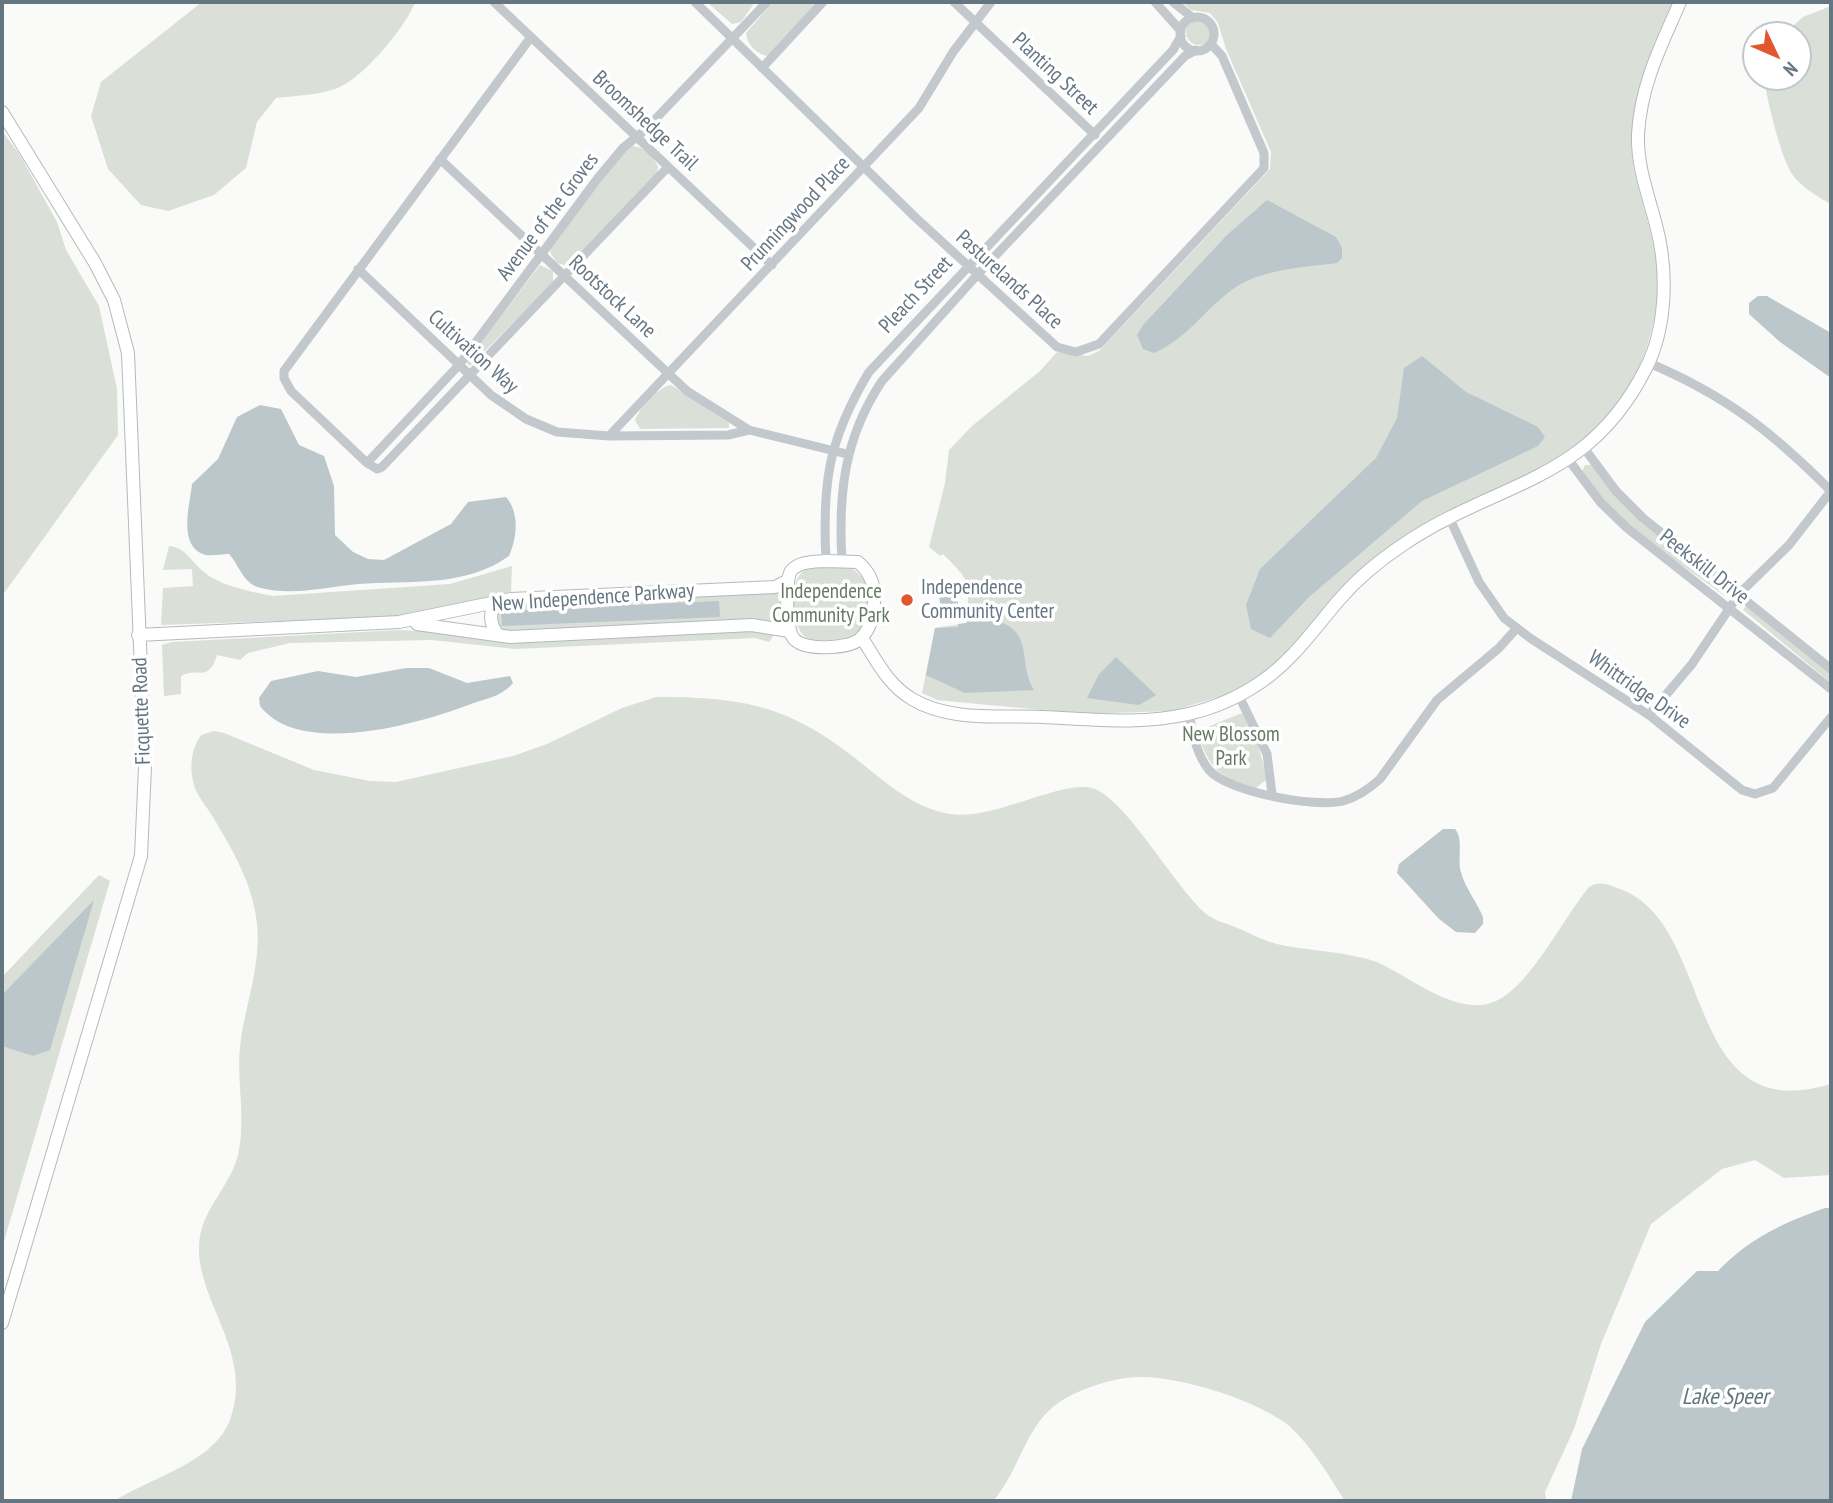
<!DOCTYPE html>
<style>
body{margin:0}
#map{position:relative;width:1833px;height:1503px;overflow:hidden;background:#fafaf8;font-family:"PT Sans Narrow",sans-serif}
canvas{display:block}
.frame{position:absolute;inset:0;border:4px solid #657683;pointer-events:none}
.north{position:absolute;left:1742px;top:21px;width:70px;height:70px;box-sizing:border-box;background:#fff;border:2px solid #c1c8cd;border-radius:50%;rotate:134deg;font-size:19px;font-weight:700;line-height:28px;text-align:center;color:#657683}
.north::after{content:'';display:block;margin:auto;width:24px;height:32px;background:#e4572e;clip-path:polygon(50% 0,100% 100%,50% 72%,0 100%)}
</style>
<div id="map">
<canvas width="1833" height="1503"></canvas>
<div class="frame"></div>
<div class="north">N</div>
</div>
<script>
const context = document.querySelector('canvas').getContext('2d');
context.lineJoin = 'round';
function fill(path, color) { context.fillStyle = color; context.fill(path, 'evenodd'); }
function strokePath(path, color, width, dash) { context.strokeStyle = color; context.lineWidth = width; context.lineCap = dash ? 'butt' : 'round'; context.setLineDash(dash || []); context.stroke(path); }
function write(font, color, halo, rows, align = 'center') {
  context.font = font + ' "PT Sans Narrow",sans-serif'; context.lineWidth = 7; context.setLineDash([]); context.textBaseline = 'middle'; context.strokeStyle = halo; context.fillStyle = color; for (const [text, x, y, turn = 0] of rows) {
    context.save(); context.translate(x, y); context.rotate((+turn || 0) * Math.PI / 180); context.textAlign = isNaN(turn) ? turn : align; if (halo) context.strokeText(text, 0, 0); context.fillText(text, 0, 0); context.restore();
  }
}
const green = new Path2D(`
 M202,2H415C406,27 361,81 335,89C316,95 296,96 276,98L257,122L246,168L214,195L168,211L141,205L108,169L91,116L101,82Z
 M707,2H753V5L741,22L732,24Z
 M773,2H820L768,56C758,55 746,44 746,33Z
 M1182,2H1674C1649,57 1621,117 1636,179C1646,220 1663,260 1657,303C1638,420 1577,452 1478,498C1453,510 1425,521 1403,538C1390,548 1378,563 1366,575C1340,601 1314,627 1287,654L1269,671L1233,693L1171,711L1084,714L937,700L922,693L935,628L967,623C968,581 975,586 943,554L940,556L929,547L945,483L949,450L972,426L1040,371L1057,352L1088,356L1099,351L1270,169L1271,152L1226,49L1218,23L1210,13L1191,10Z
 M1831,6V204C1818,197 1801,187 1792,174C1781,158 1766,97 1764,77H1798V35H1782L1803,17Z
 M1186 32a13 13 0 1 1 26 0a13 13 0 1 1-26 0Z
 M2,131L20,155L57,222L66,250L99,306L117,389L118,435L2,596Z
 M633,146C644,147 654,157 658,167L657,174L568,266L557,263L550,252L552,244L624,152Z
 M540,265L553,271V283L470,366L466,362Z
 M671,385L729,423V428L640,429L635,420C640,408 658,387 671,385Z
 M1585,465H1592L1603,481L1730,595L1725,596L1652,544L1612,511L1582,472Z
 M169,546C187,548 191,562 204,572C220,586 252,592 273,596L450,584L512,566L511,592L401,617L161,625L163,588L193,586L192,569L163,570Z
 M851,567L865,580C869,617 874,636 830,640C821,640 811,642 804,636C791,624 787,575 808,569C821,566 838,567 851,567Z
 M782,592L784,620L505,632L495,623L499,605Z
 M1746,606L1831,673V683L1747,613L1743,610Z
 M757,628L776,632L769,642L755,638L515,649L432,640L290,643L248,653L240,660L217,655C208,684 197,666 181,676V694L164,696L162,645L172,642L399,630L459,633L511,642L750,631Z
 M656,697C734,697 783,703 847,752C879,776 910,808 950,814C994,821 1066,777 1095,789C1128,803 1173,884 1205,913C1213,920 1225,923 1235,927C1250,933 1265,942 1281,945C1310,951 1352,952 1379,963C1412,978 1458,1018 1496,1001C1531,985 1563,918 1589,887C1600,880 1609,885 1620,889C1717,924 1680,1130 1831,1084V1175L1784,1178L1755,1160L1722,1169L1651,1224L1601,1344L1574,1429L1545,1492L1546,1501H1345C1328,1475 1312,1446 1288,1425C1257,1400 1177,1375 1137,1377C1113,1378 1082,1388 1061,1401C1025,1424 1020,1471 993,1501H115C150,1477 213,1464 230,1420C256,1350 190,1296 200,1236C205,1207 231,1184 238,1155C247,1117 235,1077 241,1039C247,1000 261,963 257,924C253,884 233,851 213,817C207,807 197,796 194,785C189,767 191,750 201,735L214,731L224,733L314,770L370,781L396,782L513,756L547,744L622,708Z
 M1242,713L1258,744L1267,779L1256,788C1218,776 1210,771 1197,731Z
 M99,875L110,881L2,1248V977Z`);
const water = new Path2D(`
 M1267,200L1336,237L1342,248V258L1337,263C1305,267 1261,269 1233,289C1203,311 1189,337 1154,353L1143,349L1137,335L1143,325L1227,235Z
 M1758,296H1767L1831,333V378L1780,342L1749,314V303Z
 M1422,356L1466,392L1538,427L1545,437L1538,446L1422,501L1309,597L1270,638L1251,629L1246,605L1260,569L1376,458L1397,418L1404,368Z
 M260,405L281,409L299,445L324,456L334,486L335,535L353,552L368,559L384,560L451,524L468,502L506,497C520,513 517,538 509,556C465,588 409,580 358,584C326,587 292,596 261,588C243,584 240,566 229,554C222,554 212,556 206,555C177,547 190,505 192,484L218,459L237,417Z
 M946,582L956,585L958,603L954,614H947L944,604H940L939,593L943,592Z
 M719,601L720,617L502,626L501,611Z
 M984,617C1039,629 1015,656 1034,690L965,693L926,675L935,628L958,627V624L967,623V619Z
 M1116,657L1156,695L1139,705L1087,698L1099,674Z
 M406,668H429L467,683L510,676L513,683C501,697 487,698 471,704C419,724 300,758 260,706L259,698L271,681L318,671L356,677Z
 M1443,829H1455C1464,839 1457,859 1461,872C1465,888 1477,902 1483,917V924L1475,933L1456,932L1439,919L1397,873L1399,864Z
 M94,900L50,1050L33,1056L2,1046V995Z
 M1825,1208H1831V1501H1571L1582,1449L1645,1322L1697,1271H1718C1750,1238 1783,1223 1825,1208Z`);
const street = new Path2D(`
 M494,2L772,265
 M695,2L916,218L1057,347L1076,352L1099,344L1264,168V153L1222,56L1211,44
 M954,2L1095,135
 M1155,2L1181,31
 M1173,2L1193,18
 M1180 34a17 17 0 1 1 34 0a17 17 0 1 1-34 0Z
 M531,37L284,371V378L291,391L367,463L377,469L382,467L668,167
 M762,68L823,2
 M440,159L687,391L749,430
 M358,269L491,395L526,419L557,432L609,436L728,435L749,430L847,454
 M1649,363C1727,396 1772,432 1831,491L1789,545L1739,594L1692,664L1649,715
 M609,436L919,108L953,52L991,2
 M1584,448L1616,491L1643,518L1831,669
 M1568,459L1601,503L1627,528L1831,689
 M367,463L459,365L598,178L623,148L645,130L767,2
 M1449,517L1479,582L1504,618L1530,638L1649,715L1742,790L1755,794L1773,788L1831,717
 M826,561C822,483 828,440 869,372L1173,50L1181,36
 M842,561C838,494 844,438 882,381L978,274L1185,56L1196,50
 M1239,696L1267,754L1272,794
 M1189,714C1193,733 1196,754 1209,770C1228,792 1315,808 1343,801C1358,797 1369,789 1380,779L1437,700L1499,648L1516,629`);
const secondary = new Path2D(`
 M2,112L95,263L114,300L128,353L145,767L141,856L2,1323
 M826,561L858,562C873,575 877,591 873,610C872,621 869,631 860,639C848,649 805,651 794,639C786,631 785,581 791,571C799,561 814,562 826,561Z
 M497,602C488,612 490,625 498,635
 M417,624L510,637L752,625L789,631
 M138,635L399,622L511,599L775,587L787,581
 M862,638C876,660 888,685 912,699C950,722 1000,715 1042,717C1092,719 1140,725 1188,714C1215,708 1239,697 1261,682C1293,660 1314,629 1339,600C1357,579 1380,560 1404,544C1499,480 1588,484 1646,368C1667,327 1668,269 1656,225C1648,194 1637,167 1638,134C1641,84 1661,46 1680,2`);
const markers = [
 [907,600,7,"#e4572e"]
];
const streetNames = [
 ["Planting Street",1055,74,43],
 ["Broomshedge Trail",645,121,43],
 ["Prunningwood Place",796,214,-47],
 ["Avenue of the Groves",548,217,-53],
 ["Pasturelands Place",1009,280,42],
 ["Pleach Street",916,295,-47],
 ["Rootstock Lane",612,297,43],
 ["Cultivation Way",473,352,42],
 ["Peekskill Drive",1704,567,38],
 ["New Independence Parkway",593,598,-4],
 ["Whittridge Drive",1639,690,35],
 ["Ficquette Road",142,711,-92]
];
const poiNames = [
 ["Independence",921,588],
 ["Community Center",921,612]
];
const parkNames = [
 ["Independence",831,592],
 ["Community Park",831,616],
 ["New Blossom",1231,735],
 ["Park",1231,759]
];
const waterNames = [
 ["Lake Speer",1725,1397]
];
fill(green, '#dadfd7');
fill(water, '#bbc7cb');
strokePath(secondary, '#b3babf', 14);
strokePath(street, '#c3c8cc', 9);
strokePath(secondary, '#fff', 12);
for (const [x, y, r, color] of markers) { const dot = new Path2D(); dot.arc(x, y, r, 0, 2 * Math.PI); context.fillStyle = color; context.fill(dot); strokePath(dot, '#fff', 2.5); }
write('21px', '#657683', '#fff', streetNames);
write('21px', '#657683', '#fff', poiNames, 'left');
write('21px', '#687a64', '#fff', parkNames);
write('italic 23px', '#60757c', '#fff', waterNames);
</script>
